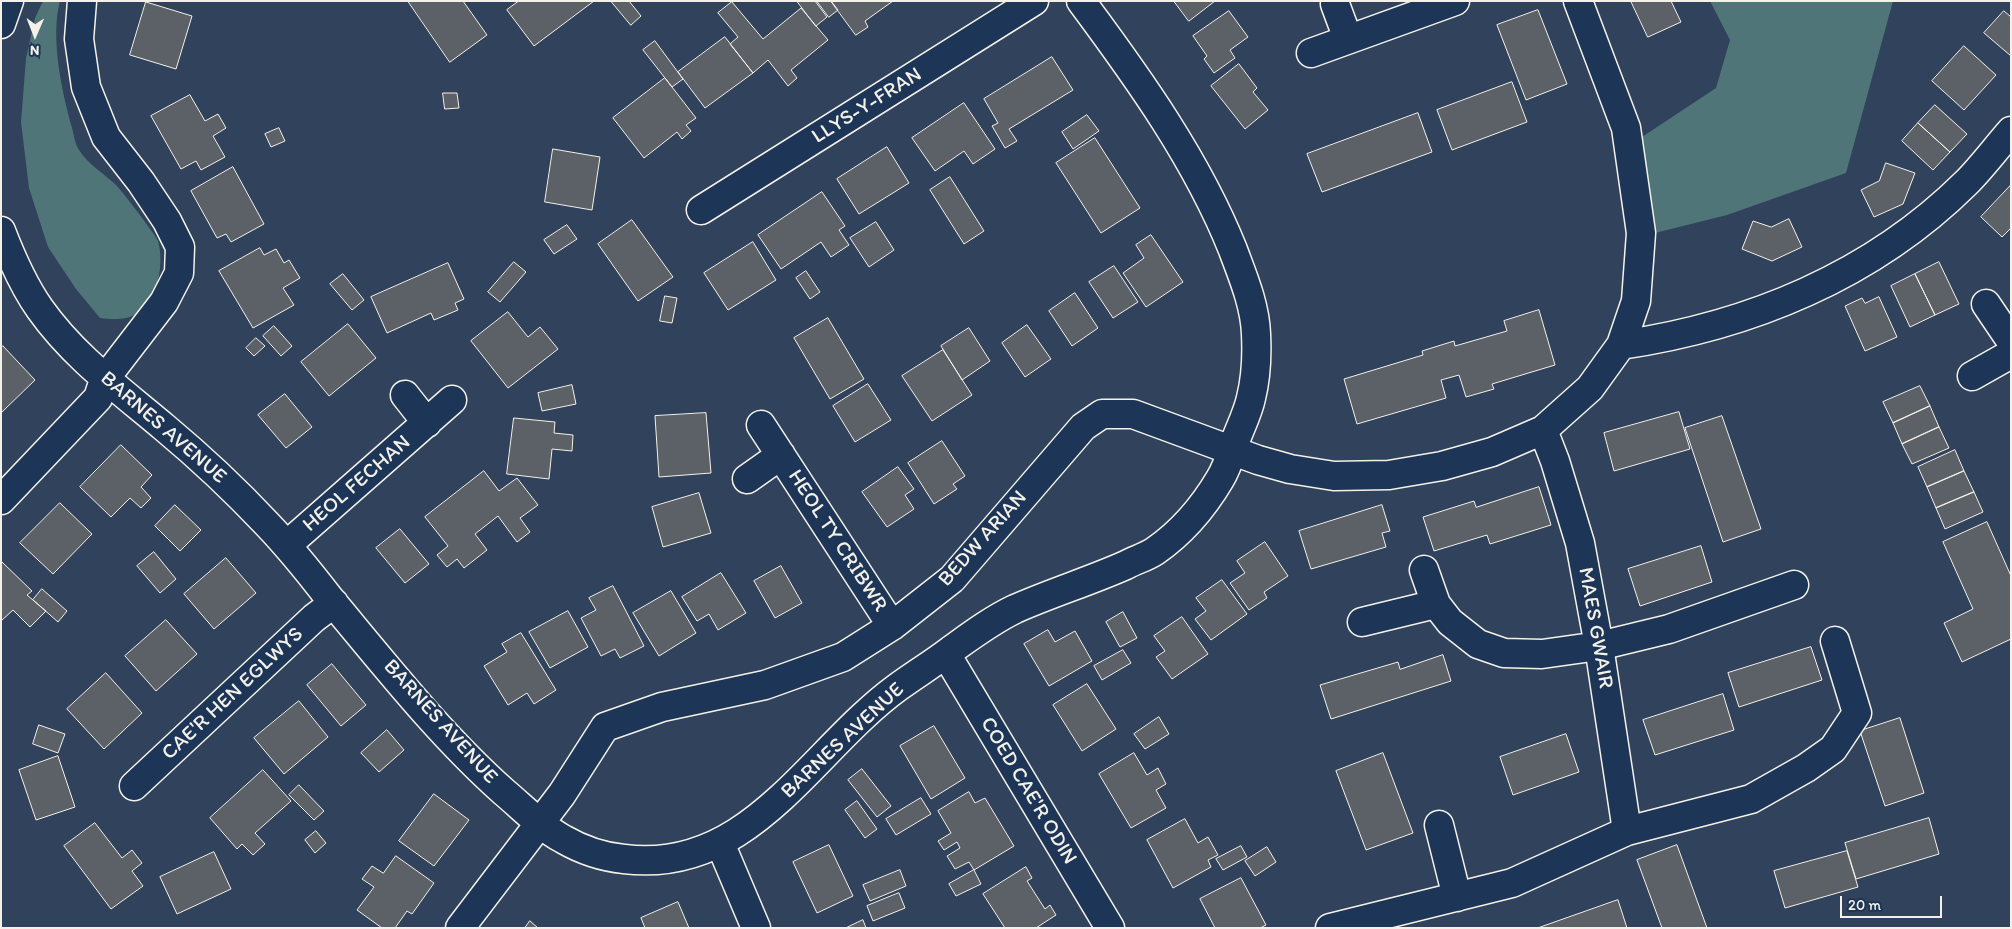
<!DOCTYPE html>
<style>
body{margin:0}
#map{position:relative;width:2012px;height:929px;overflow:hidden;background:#30425c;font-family:Itim,sans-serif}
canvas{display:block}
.frame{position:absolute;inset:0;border:2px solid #f4f1e8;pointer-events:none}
.north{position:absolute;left:10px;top:10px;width:50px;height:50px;-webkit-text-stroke:4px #1d3557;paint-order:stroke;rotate:181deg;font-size:14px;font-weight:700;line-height:20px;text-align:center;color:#f4f1e8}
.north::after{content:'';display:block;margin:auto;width:18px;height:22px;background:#f4f1e8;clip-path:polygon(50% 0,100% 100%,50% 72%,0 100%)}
.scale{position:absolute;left:1840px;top:896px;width:102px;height:22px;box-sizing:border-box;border:2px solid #f4f1e8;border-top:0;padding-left:6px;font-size:15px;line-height:18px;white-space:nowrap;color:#f4f1e8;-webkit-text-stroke:4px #1d3557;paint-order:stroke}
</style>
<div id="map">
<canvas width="2012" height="929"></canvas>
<div class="frame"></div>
<div class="north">N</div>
<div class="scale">20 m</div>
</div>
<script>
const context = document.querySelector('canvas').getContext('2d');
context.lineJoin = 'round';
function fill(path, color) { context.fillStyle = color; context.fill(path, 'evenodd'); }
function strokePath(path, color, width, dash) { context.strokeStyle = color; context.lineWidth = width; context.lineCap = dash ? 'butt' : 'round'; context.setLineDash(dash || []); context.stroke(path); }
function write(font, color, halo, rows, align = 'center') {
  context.font = font + ' Itim,sans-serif'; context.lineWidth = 5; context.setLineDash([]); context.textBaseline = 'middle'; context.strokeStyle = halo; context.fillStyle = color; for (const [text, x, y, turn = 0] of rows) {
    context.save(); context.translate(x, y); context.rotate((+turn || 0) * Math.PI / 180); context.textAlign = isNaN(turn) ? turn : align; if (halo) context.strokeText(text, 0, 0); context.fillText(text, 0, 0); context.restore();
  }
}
const green = new Path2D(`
 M43,1H60C50,38 62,92 72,128C74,135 75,144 79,150C88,164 103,173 115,184C121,189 156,236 158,241C163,258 160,282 152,297C140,319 123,321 100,318L76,289L48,247L29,188L21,122L26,58L35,18Z
 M1710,1H1893L1846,173L1727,215L1655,233L1642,137L1716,88L1730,40Z`);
const building = new Path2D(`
 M408,1H463L487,35L450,62Z
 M519,1H594L534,46L507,10Z
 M611,1H629L641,16L631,25Z
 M797,1H815L827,17L816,26Z
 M817,1H831L838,10L829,17Z
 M831,1H893L865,21L868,27L856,35Z
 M1174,1H1215L1189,21Z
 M1631,1H1671L1681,22L1648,37Z
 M146,2L192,16L176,69L130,55Z
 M732,2L763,39L801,8L828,40L791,70L797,78L788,86L768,60L753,73L730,44L738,37L718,13Z
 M1538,10L1567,84L1526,100L1497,25Z
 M1229,11L1248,37L1230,50L1235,58L1214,73L1204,59L1207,56L1193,36Z
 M2004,11L2011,17V56L1984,33Z
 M725,37L753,73L705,108L678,72Z
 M655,41L683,79L672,87L643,50Z
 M1964,46L1996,75L1964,110L1932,81Z
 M1052,57L1073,90L1009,129L1017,141L1005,148L992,126L998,123L984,99Z
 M1239,64L1257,88L1253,92L1268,110L1245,129L1211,86Z
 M665,78L696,118L686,125L691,131L682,139L677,132L644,158L613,118Z
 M1512,82L1527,122L1452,150L1437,110Z
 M443,93H457L459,108L445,109Z
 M190,95L205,121L218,114L226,128L213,136L225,157L201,170L196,161L181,169L151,116Z
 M964,103L995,149L973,164L964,151L935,171L912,138Z
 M1935,105L1967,134L1950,152L1918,123Z
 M1418,113L1432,152L1322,192L1307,154Z
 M1087,115L1099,131L1073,149L1062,132Z
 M1918,123L1950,152L1933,170L1902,141Z
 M279,128L285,141L271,147L265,134Z
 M1095,138L1140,208L1101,233L1056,163Z
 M887,147L909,183L859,214L837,179Z
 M553,149L600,157L592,210L545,202Z
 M1886,163L1915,173L1903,204L1874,217L1861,190L1879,181Z
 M233,167L264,224L231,242L226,234L217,238L191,191Z
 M950,177L984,231L964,244L930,190Z
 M2011,185V228L2002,237L1981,217Z
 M822,192L845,226L839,230L849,245L831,257L821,242L781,269L758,235Z
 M1789,219L1802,247L1772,261L1742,249L1753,221L1771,227Z
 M632,220L673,277L638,301L598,244Z
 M876,222L894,250L869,267L850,238Z
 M567,225L577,239L554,254L544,240Z
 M1151,235L1183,282L1146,307L1123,273L1144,258L1136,245Z
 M753,242L776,280L728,310L704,273Z
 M260,248L264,255L276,249L284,263L289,260L300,278L283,288L294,305L253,328L219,271Z
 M514,262L526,272L500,302L488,292Z
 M1939,262L1959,304L1935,315L1915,274Z
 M448,263L464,299L455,303L458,310L434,320L431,313L387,333L371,297Z
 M1114,266L1138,302L1113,318L1089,282Z
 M806,271L820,292L810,299L796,278Z
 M343,274L364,300L352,310L330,284Z
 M1915,274L1935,315L1910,327L1891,286Z
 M1075,293L1098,328L1072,346L1049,311Z
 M665,296L677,298L672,323L660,321Z
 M1879,297L1897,337L1865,351L1845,306L1862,298L1865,303Z
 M1539,310L1555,365L1492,384L1494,389L1466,397L1459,375L1441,380L1446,398L1357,424L1344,379L1423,355L1422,351L1454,341L1455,346L1507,331L1504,321Z
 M508,312L528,337L540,327L558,349L508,388L471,341Z
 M828,318L864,379L830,399L794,338Z
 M348,324L376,358L329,396L301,362Z
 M1027,325L1051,359L1025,377L1002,343Z
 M274,326L292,346L281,356L263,336Z
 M969,328L990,361L962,380L941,346Z
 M256,338L265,346L254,356L246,348Z
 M3,346L35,380L1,413V348Z
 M943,350L972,395L932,421L902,376Z
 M868,384L891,420L855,442L833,406Z
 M572,385L576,404L542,411L538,393Z
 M1920,386L1930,406L1893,423L1883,402Z
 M285,394L312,427L286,448L258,415Z
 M1930,406L1939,427L1902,444L1893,423Z
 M1679,412L1690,449L1614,471L1604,433Z
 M706,413L711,473L659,477L655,416Z
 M1722,416L1761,529L1723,542L1685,428Z
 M514,418L555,422L554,433L573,435L572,451L552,449L549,479L507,474Z
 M1939,427L1949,448L1912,464L1902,444Z
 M942,441L965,476L953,484L957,489L934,504L908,463Z
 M121,445L152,475L141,487L151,498L141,508L130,498L111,517L80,487Z
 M1955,450L1964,471L1927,487L1918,467Z
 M898,467L914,489L905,495L914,509L887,527L862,492Z
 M484,471L499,491L517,478L538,505L520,518L530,532L517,542L498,516L475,534L487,550L464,568L457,559L447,567L437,555L448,546L425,517Z
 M1964,471L1974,492L1936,508L1927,487Z
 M1539,487L1551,525L1490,544L1487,535L1434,551L1423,517L1474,501L1476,507Z
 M1974,492L1983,512L1945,529L1936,508Z
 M699,493L711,533L663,547L652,507Z
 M60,503L92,534L53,574L20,543Z
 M175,505L201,530L180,551L155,526Z
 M1382,505L1390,531L1382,533L1386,547L1311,569L1299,531Z
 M1987,522L2011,576V639L1962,662L1944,623L1973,609L1943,542Z
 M400,529L429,564L405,583L376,548Z
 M1265,542L1288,576L1264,592L1267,598L1249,610L1230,583L1245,573L1237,561Z
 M1701,546L1712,582L1640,606L1628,569Z
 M154,552L176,579L160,593L137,566Z
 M226,558L256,593L214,629L184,594Z
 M1,561L32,591L27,595L46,611L30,627L13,610L1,621Z
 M781,566L802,603L775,618L754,581Z
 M721,573L746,613L718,630L709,614L697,621L682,597Z
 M1222,580L1247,614L1211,640L1195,619L1206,611L1196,598Z
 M613,586L644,646L620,658L615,649L601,656L581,618L596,610L589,598Z
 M42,589L67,611L58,622L33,600Z
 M671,591L696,633L659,656L633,613Z
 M568,611L588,647L550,668L529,632Z
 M1123,612L1137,638L1120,647L1106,622Z
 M1182,617L1208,654L1172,679L1156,657L1165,651L1154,636Z
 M166,620L197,654L156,691L125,656Z
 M1048,630L1055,642L1075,631L1092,661L1049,686L1024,644Z
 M521,633L556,690L534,704L527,693L508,705L484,666L507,652L502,644Z
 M1811,647L1822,680L1739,707L1728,673Z
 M1123,650L1131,663L1102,680L1094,666Z
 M1443,655L1451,681L1331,719L1320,685L1398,662L1400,669Z
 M332,664L366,705L341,726L307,685Z
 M106,673L142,713L104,749L67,709Z
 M1087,684L1116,729L1082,751L1053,705Z
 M1723,694L1734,730L1655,755L1643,720Z
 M299,701L328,737L284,774L254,738Z
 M1159,717L1169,734L1145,749L1134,734Z
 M1900,718L1924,793L1885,806L1860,731Z
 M39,725L65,734L58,753L33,744Z
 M934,726L965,778L931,799L900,746Z
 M387,730L404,750L379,772L361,753Z
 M1566,734L1579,772L1513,795L1500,757Z
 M1134,753L1147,775L1158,768L1166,784L1156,790L1166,808L1131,828L1099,774Z
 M1383,753L1413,833L1366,850L1336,771Z
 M58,756L75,807L36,820L19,770Z
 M862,769L891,806L877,817L848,780Z
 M263,770L291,801L255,833L265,844L253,855L242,844L237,849L210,818Z
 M299,785L324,811L314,820L289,795Z
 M969,792L975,803L985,798L1014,846L974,870L969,862L955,869L947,856L960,848L957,842L944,850L938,841L951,833L938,811Z
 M434,794L469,820L434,866L399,841Z
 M921,798L931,814L896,835L886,819Z
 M857,801L877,829L865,838L845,810Z
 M1929,818L1939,854L1856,879L1845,843Z
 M1185,819L1198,843L1208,837L1218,855L1208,860L1211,867L1173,888L1147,840Z
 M95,823L122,858L132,850L142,863L132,871L143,886L111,909L64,846Z
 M316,831L326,843L315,853L305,840Z
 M829,845L853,896L817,913L793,862Z
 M1677,845L1707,928H1662L1637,860Z
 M1241,846L1247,857L1223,870L1216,859Z
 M1267,847L1276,862L1255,876L1245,861Z
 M1847,851L1858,887L1785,908L1774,871Z
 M214,852L231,889L177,914L160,877Z
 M396,856L434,883L412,914L407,911L395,928H382L357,910L374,887L362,879L372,866L383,873Z
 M1026,867L1032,878L1027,881L1045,909L1050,905L1056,915L1036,928H1005L983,894Z
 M900,870L906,886L870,901L863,885Z
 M974,870L981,884L956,896L949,884Z
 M1241,878L1266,925L1260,928H1215L1200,899Z
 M899,893L905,908L873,921L867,906Z
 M1618,900L1627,928H1538Z
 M678,902L689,928H645L641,918Z
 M863,920L866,928H846Z
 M530,921L538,928H525Z`);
const minor = new Path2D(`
 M1335,4L1348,39
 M1,24L9,1
 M1311,53L1455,1
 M701,210L1034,1
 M1,231C11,257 23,285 40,309C74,357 120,390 165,428C201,458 235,490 267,524C290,548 310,573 330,599C385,665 440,735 504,792C523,808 541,827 563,839C582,850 603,857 624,859C750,875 810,751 898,687C916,674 934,663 951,650C972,635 992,620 1015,609C1051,593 1090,581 1126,565C1135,560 1146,557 1155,551C1181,533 1204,506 1220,479C1228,466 1231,453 1236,439C1241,426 1248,412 1251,398C1256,378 1257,354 1256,334C1255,305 1243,277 1233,250C1197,160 1139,79 1081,1
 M1986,304L2011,341
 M1621,345C1750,326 1872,276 1966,183C1982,167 1996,148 2011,131
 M1972,376L2011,354
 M405,395L427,423
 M761,425L892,626
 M1543,430L1555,461L1580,543L1599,646L1627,831L1751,799L1806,768L1833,749L1857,713L1835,641
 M747,479L781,455
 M1,500L98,398L104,380L164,302L179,273L180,247L167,221L141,182L106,137L86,87L79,39L82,1
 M287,545L452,400
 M1424,570L1436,604
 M1362,622L1436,604L1450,622L1478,644L1504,653L1542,654L1599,646L1669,629L1794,585
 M946,654L1110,928
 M134,786L314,618L334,603
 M1439,825L1457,897
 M720,843L756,928
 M460,928L562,794L605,727L662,707L765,685L843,657L892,626L952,579L1083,427L1102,414H1133L1258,460L1290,469L1334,476L1389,475L1442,466L1492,452L1543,430L1590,388L1621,345L1636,301L1641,233L1626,128L1578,1
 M1330,928L1512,883L1627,831`);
const streetNames = [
 ["LLYS-Y-FRAN",867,106,-32],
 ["BARNES AVENUE",163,428,41],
 ["HEOL FECHAN",357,484,-41],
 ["BEDW ARIAN",983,539,-48],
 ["HEOL TY CRIBWR",837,541,57],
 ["MAES GWAIR",1595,628,80],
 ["CAE'R HEN EGLWYS",233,694,-43],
 ["BARNES AVENUE",440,722,48],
 ["BARNES AVENUE",843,741,-43],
 ["COED CAE'R ODIN",1028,791,59]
];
fill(green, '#507578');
fill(building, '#5c6067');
strokePath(building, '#f4f1e8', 1);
strokePath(minor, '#f4f1e8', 31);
strokePath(minor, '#1d3557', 28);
write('21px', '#f4f1e8', '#1d3557', streetNames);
</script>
